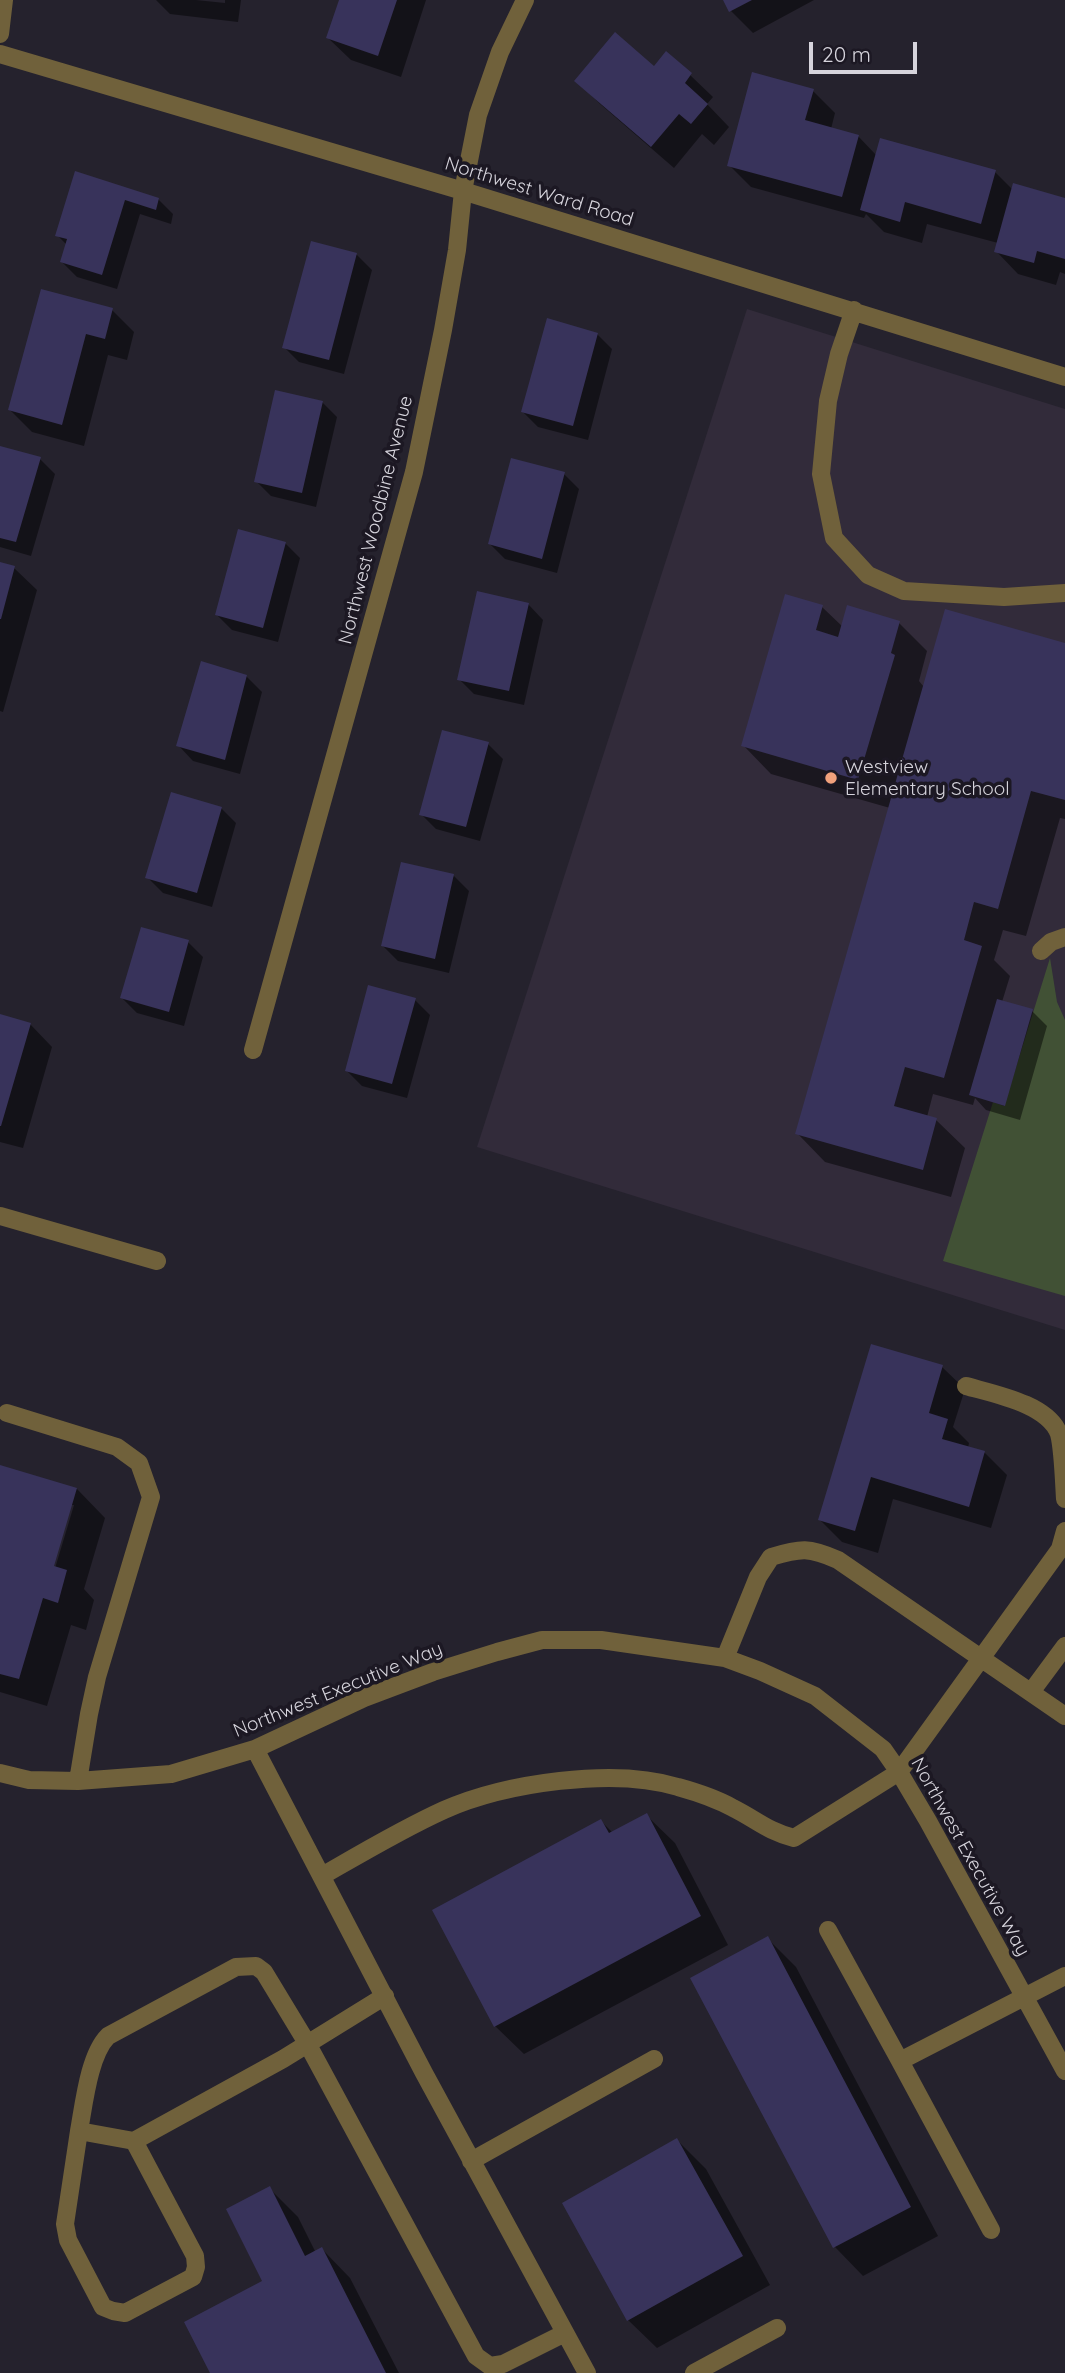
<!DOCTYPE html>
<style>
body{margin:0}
#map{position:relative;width:1065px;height:2373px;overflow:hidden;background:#25222d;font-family:Quicksand,sans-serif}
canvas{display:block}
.scale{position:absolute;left:809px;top:42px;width:108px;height:32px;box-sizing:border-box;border:4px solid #d6d4dc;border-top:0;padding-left:9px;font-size:21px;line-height:24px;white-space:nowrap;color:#d6d4dc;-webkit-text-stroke:5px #1c1823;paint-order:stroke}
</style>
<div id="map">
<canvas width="1065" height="2373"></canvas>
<div class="scale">20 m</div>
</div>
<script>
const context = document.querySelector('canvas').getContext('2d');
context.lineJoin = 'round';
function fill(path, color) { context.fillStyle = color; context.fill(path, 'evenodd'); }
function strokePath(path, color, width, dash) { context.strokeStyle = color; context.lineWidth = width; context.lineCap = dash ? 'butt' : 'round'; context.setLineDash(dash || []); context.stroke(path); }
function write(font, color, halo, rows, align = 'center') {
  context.font = font + ' Quicksand,sans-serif'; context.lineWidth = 7; context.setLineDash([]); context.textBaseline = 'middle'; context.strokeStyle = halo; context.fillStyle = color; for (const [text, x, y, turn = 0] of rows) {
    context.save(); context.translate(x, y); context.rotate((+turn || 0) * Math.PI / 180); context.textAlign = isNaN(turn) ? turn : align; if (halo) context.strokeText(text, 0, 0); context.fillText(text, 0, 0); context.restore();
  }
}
const education = new Path2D(`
 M747,309L1065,409V1330L477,1147Z`);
const green = new Path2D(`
 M1050,958L1057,1002L1065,1020V1296L943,1261L993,1102L1004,1106Z`);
const shadow = new Path2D(`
 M156,0H196L225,3V0H241L238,22L170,14Z
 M341,0H426L401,77L351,60L328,38Z
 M725,0H814L753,33L731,11Z
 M667,53L713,97L707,104L729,127L714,145L702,134L674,168L599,103L577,81L654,68Z
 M813,91L835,113L831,129L858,136L877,156L995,172L1013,190L1065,199V274L1060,272L1056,285L1018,274L996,251L998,243L927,224L922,243L884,232L866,214L864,218L751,187L729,165Z
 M76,173L158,199L173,214L171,224L140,214L117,289L77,277L62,262L67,245L57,235Z
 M312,243L357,255L372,270L344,374L299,362L284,347Z
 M42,291L112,310L134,332L127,360L108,355L84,446L32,432L10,410Z
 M597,334L612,349L588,440L538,427L523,412Z
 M322,402L337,417L316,507L271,496L256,481Z
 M0,448L40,459L55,474L31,556L0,547Z
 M564,474L579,489L557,573L505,559L490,544Z
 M285,543L300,558L278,642L232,630L217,615Z
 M0,564L14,568L37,590L3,712L0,711Z
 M528,604L543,620L524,705L474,694L459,679Z
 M822,607L843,627L899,623L927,651L919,681L924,687L1065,645V819L1060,818L1026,936L1003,930L994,960L1010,976L1002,1002L1032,1011L1047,1026L1020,1120L986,1110L975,1098L973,1105L933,1094L927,1117L936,1120L965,1148L951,1197L825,1162L797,1133L890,808L771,774L743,745Z
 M246,676L262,692L240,774L193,761L178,745Z
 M488,744L503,759L480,841L436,829L421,814Z
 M221,808L236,823L212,907L163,893L147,877Z
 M454,876L469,891L449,973L398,961L383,946Z
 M188,942L203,957L184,1026L137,1013L122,998Z
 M415,1000L430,1015L407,1098L362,1086L347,1071Z
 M0,1016L30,1024L52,1047L23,1148L0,1142Z
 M942,1367L965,1389L953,1427L969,1443L968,1448L985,1453L1007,1475L991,1528L893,1499L878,1553L842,1542L820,1520Z
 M0,1467L77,1489L105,1518L84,1589L94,1600L86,1630L71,1625L47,1706L0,1692ZM70,1505H74L53,1575L50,1574Z
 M646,1815L675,1843L728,1945L524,2054L495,2026L601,1821L613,1833Z
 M768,1939L796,1967L938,2236L863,2276L835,2247L693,1979Z
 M677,2140L706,2169L770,2285L657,2348L628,2320Z
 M269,2188L298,2217L316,2253L322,2249L350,2278L399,2373H212L264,2282Z`);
const building = new Path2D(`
 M339,0H397L378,56L326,38Z
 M723,0H752L729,12Z
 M615,32L654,66L666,51L692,73L685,83L708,104L691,124L679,114L651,147L574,81Z
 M752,72L814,89L805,120L859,135L842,197L727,166Z
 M880,138L996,170L981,224L905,202L900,222L860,210Z
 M75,171L159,198L156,210L125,200L102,275L60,262L67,239L55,236Z
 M1013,183L1065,198V259L1037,251L1034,263L994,252Z
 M311,241L357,253L329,360L282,348Z
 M41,289L113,308L105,339L86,334L62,425L8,410Z
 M547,318L598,333L573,426L521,412Z
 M275,390L323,401L302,493L254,482Z
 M0,446L41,457L16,542L0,538Z
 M511,458L565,472L542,559L488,544Z
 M238,529L286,542L263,628L215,615Z
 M0,562L15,566L1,619H0Z
 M477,591L529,603L509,691L457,680Z
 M785,594L823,605L816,630L838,637L847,605L900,621L891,653L895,655L858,780L741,746Z
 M945,609L1065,643V800L1031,791L998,909L974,902L964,940L982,946L944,1078L905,1067L894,1106L937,1118L923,1170L795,1134Z
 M201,661L247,675L225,760L176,746Z
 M442,730L489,742L466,827L419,815Z
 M171,792L222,807L197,893L145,878Z
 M401,862L454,874L435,959L381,946Z
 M141,927L189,940L169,1012L120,998Z
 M368,985L416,998L392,1084L345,1071Z
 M997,999L1033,1009L1005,1106L969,1095Z
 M0,1014L31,1023L1,1126H0Z
 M871,1344L943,1365L929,1413L948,1419L942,1439L985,1451L969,1507L871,1477L855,1531L818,1520Z
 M0,1465L77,1488L54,1566L67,1570L58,1603L43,1598L19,1679L0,1674Z
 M647,1813L701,1916L494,2027L432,1910L601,1819L609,1833Z
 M768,1936L911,2207L833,2248L690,1978Z
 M677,2138L743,2256L627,2321L562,2203Z
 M270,2186L305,2256L322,2247L386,2373H210L184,2322L262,2281L226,2209Z`);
const minor = new Path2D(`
 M0,34L4,0
 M0,54L463,191L1065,377
 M854,310L839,354L828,401L821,474L834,538L868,575L904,591L1004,597L1065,593
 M1041,951L1051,942L1065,937
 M253,1050L414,472L443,330L457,250L463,191L478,115L500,52L525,0
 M0,1216L157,1261
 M966,1386C994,1394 1048,1404 1059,1434C1063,1449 1064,1483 1065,1499
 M7,1413L117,1447L139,1463L151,1497L97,1677L89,1714L78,1781
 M725,1658L758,1577L771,1557C801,1548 809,1547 838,1560L1065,1716
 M1031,1692L1065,1646
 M255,1749L424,2073L587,2373
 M0,1773L29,1780L78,1781L171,1774L255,1749L364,1698L433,1672L497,1652L542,1640H601L725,1658L760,1671L815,1696L883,1749L899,1772L928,1821L1065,2071
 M322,1876C362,1853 402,1829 444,1810C505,1783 614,1767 678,1787C696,1792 717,1799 733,1808C757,1820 767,1831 794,1838L899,1772L1060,1549L1065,1531
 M828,1930L900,2061
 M79,2131C84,2104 89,2055 108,2036L236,1967L256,1966L264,1972L307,2043L476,2356L490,2366L503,2364L565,2333
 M134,2141L79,2131L65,2224L68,2240L103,2307L113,2311L125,2313L193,2277L196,2267L195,2256L134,2141L283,2059L385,1996
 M471,2161L654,2059
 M991,2230L900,2061L1065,1976
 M694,2373L777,2328`);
const markers = [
 [831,778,7,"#f1a17c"]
];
const streetNames = [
 ["Northwest Ward Road",539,192,17],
 ["Northwest Woodbine Avenue",376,520,-76],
 ["Northwest Executive Way",338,1690,-22],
 ["Northwest Executive Way",970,1857,61]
];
const poiNames = [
 ["Westview",845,767],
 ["Elementary School",845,789]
];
fill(education, '#322b3a');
fill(green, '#415135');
fill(shadow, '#0007');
fill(building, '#38335b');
strokePath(minor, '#70613b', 18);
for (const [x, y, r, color] of markers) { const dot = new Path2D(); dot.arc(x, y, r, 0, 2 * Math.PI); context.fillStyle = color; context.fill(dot); strokePath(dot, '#1c1823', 2.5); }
write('19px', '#d6d4dc', '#1c1823', streetNames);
write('19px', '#d6d4dc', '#1c1823', poiNames, 'left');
</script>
